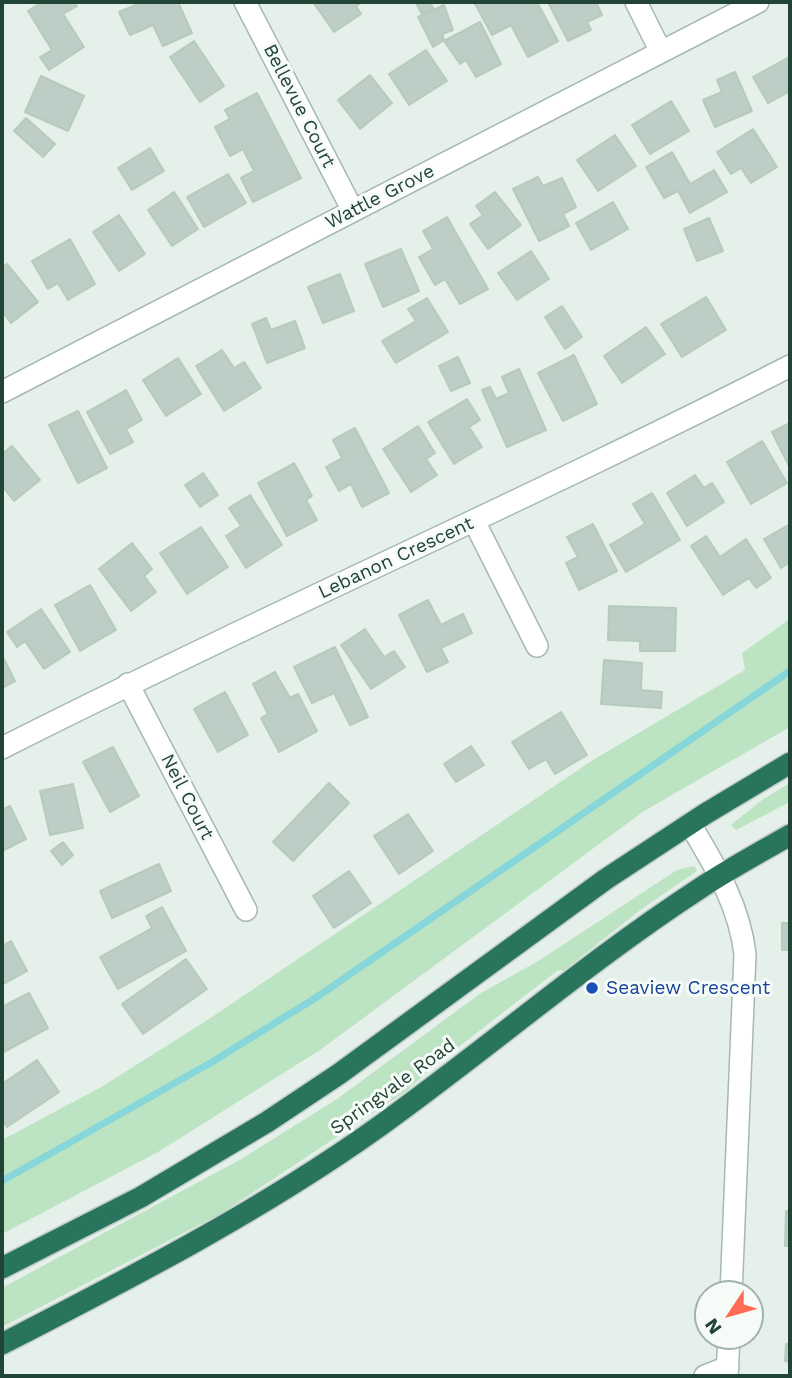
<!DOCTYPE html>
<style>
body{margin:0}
#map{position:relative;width:792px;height:1378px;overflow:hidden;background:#e5f0ea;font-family:"Work Sans",sans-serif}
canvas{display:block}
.frame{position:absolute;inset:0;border:4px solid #214437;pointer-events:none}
.north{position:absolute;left:694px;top:1280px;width:70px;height:70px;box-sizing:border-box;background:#f6fbf8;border:2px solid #a1b2ab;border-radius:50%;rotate:234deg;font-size:19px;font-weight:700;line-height:28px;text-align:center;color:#214437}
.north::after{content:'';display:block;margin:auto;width:24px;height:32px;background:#ff6b53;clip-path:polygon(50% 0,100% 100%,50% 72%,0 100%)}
</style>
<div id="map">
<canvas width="792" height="1378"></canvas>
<div class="frame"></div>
<div class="north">N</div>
</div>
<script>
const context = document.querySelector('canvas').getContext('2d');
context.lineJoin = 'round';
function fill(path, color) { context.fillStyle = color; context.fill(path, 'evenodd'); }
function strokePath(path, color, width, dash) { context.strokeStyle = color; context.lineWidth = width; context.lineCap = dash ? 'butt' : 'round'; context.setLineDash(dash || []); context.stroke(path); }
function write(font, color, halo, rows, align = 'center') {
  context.font = font + ' "Work Sans",sans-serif'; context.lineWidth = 6; context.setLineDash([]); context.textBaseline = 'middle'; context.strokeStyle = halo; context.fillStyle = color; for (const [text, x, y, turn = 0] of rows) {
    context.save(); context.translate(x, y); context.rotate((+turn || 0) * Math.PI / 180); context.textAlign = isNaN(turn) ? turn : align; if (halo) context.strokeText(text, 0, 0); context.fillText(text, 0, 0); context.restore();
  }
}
const green = new Path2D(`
 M790,619V727L644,811L320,1050L158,1152L2,1234V1140L103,1086L212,1017L593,760L745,670L742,653Z
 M790,783V802L736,830L731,825L762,800Z
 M694,866L697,871L643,908L563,971L558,970L439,1062L406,1091L222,1213L2,1327V1288L243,1158L337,1099L481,993L540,960L677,870Z`);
const stream = new Path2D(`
 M2,1181L212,1062L317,997L790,671`);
const building = new Path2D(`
 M42,2H74L77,6L63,14L84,47L49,70L40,57L52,50L28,11Z
 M143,2H178L192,33L163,46L153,25L130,35L119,12Z
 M313,2H363L356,6L361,14L334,32Z
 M430,2L433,8L422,14L416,3Z
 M474,2H537L558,41L528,57L511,25L492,35Z
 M548,2H596L602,15L587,22L591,30L568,41Z
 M444,5L453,30L442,34L444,40L433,47L418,17Z
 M480,22L501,64L476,77L466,60L460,64L444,41Z
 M194,41L224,86L200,102L170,57Z
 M426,50L447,81L409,105L389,74Z
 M789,57L790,91L768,103L753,77Z
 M735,72L752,111L715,127L703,100L722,92L717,80Z
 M370,75L392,103L360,129L338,100Z
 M41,76L84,96L68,131L25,112Z
 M257,93L301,178L253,202L241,178L254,171L243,149L230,156L215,127L230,119L225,110Z
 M671,101L689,131L650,154L632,125Z
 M26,118L55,144L43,157L14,131Z
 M753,129L777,167L751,183L741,168L731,174L717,152Z
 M615,135L636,166L598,191L577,160Z
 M150,148L164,171L132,190L118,168Z
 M672,152L690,184L714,170L727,192L690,213L678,191L664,198L646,167Z
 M228,174L246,203L204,227L187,197Z
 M538,177L543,186L562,178L576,207L563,214L569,226L539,241L513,189Z
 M174,192L198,229L172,246L148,210Z
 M495,192L521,225L488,249L470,224L483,215L476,206Z
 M613,202L628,229L591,250L576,223Z
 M119,215L145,254L119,271L93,232Z
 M447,217L488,289L460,304L445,279L435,285L419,257L433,249L423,231Z
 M709,218L723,251L697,261L684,229Z
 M70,239L95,284L68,300L58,283L48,289L32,261Z
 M401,249L419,291L383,307L365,264Z
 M531,251L549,279L517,300L498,273Z
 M7,264L38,302L11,323L2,311V268Z
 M340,274L354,311L323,323L308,287Z
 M706,297L726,330L682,357L661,324Z
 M427,298L448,332L396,363L382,341L416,321L408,309Z
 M562,306L582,337L565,349L545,317Z
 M266,318L271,330L295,321L305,348L267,363L252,324Z
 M646,327L665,354L622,383L604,356Z
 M222,350L234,368L244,362L261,388L224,411L196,366Z
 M574,355L597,404L563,421L538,373Z
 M458,357L470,383L451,391L439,366Z
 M178,358L201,394L166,416L143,380Z
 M519,369L546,430L507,447L482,390L490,387L496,399L509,393L502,377Z
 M126,390L142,420L126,429L133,442L110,454L87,412Z
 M467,399L480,420L469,427L482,447L454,464L428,422Z
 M78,411L107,468L78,483L49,425Z
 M790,423V468L772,432Z
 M418,426L435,453L426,459L437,475L411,492L383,449Z
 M355,428L389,493L362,507L351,484L339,491L326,467L342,458L333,440Z
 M762,441L787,483L751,504L727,462Z
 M12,446L40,480L14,501L2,486V454Z
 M294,463L312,496L306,500L317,520L287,536L258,483Z
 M203,473L218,495L200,507L185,485Z
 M695,475L704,488L712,483L724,502L687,526L667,493Z
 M652,493L680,540L626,572L610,545L645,524L633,504Z
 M250,495L282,545L246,568L226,536L241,526L229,508Z
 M593,524L617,571L579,590L566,563L578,557L567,537Z
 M790,524V562L781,568L764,539Z
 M201,527L228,567L187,594L160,553Z
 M706,536L720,557L746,539L771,578L756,588L749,578L723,595L691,546Z
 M132,543L152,569L144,576L156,592L131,611L99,569Z
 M90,585L116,630L80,651L55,605Z
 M428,600L441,625L463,614L472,633L441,648L448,662L427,672L399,615Z
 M609,606L676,608L675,651H640V641L608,640Z
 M41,609L70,652L44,669L25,641L17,647L7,632Z
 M365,629L384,657L394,651L405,667L371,689L341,645Z
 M335,647L368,717L350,725L334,693L312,703L294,667Z
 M2,655L15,681L2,688Z
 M604,660L642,663L641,690L662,692L661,708L601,704Z
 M275,672L290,698L298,694L317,731L279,752L261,718L268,714L253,684Z
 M225,692L248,735L218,752L194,709Z
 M561,712L587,755L555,774L546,759L529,769L512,742Z
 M471,746L484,765L456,782L444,764Z
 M113,747L139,796L110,812L83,762Z
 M329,783L349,803L293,861L273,842Z
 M73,784L83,828L50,835L40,791Z
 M10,806L26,839L2,851V810Z
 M408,814L433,851L399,874L374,836Z
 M63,842L73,855L62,865L51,851Z
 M159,864L171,891L112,918L100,891Z
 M349,871L371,903L334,928L313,896Z
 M162,907L186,951L118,989L100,957L152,928L146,916Z
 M782,923H790V950H782Z
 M11,941L27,971L2,985V946Z
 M186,959L207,989L143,1034L122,1004Z
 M29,993L48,1028L2,1053V1007Z
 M37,1060L59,1092L7,1127L2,1119V1084Z
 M786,1211H790V1246H785Z
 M786,1344H790V1362L785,1361Z`);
const minor = new Path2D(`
 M245,2L353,211
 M636,2L661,52
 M2,392L758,2
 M474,521L537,646
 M128,684L246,910
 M2,748C262,616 530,499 790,366
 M690,824C715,866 739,904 745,954L731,1294
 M705,1376L728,1367
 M727,1376L729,1336`);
const highway = new Path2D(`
 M2,1268L141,1197L267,1122L339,1074L606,879L705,814L790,763
 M2,1344C130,1278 259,1212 377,1128C486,1050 587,962 699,889C729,869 759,853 790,835`);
const markers = [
 [592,988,7,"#1a4fb4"]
];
const streetNames = [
 ["Bellevue Court",299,106,63],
 ["Wattle Grove",380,197,-27],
 ["Lebanon Crescent",396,558,-25],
 ["Neil Court",187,797,63],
 ["Springvale Road",393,1087,-36]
];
const transitNames = [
 ["Seaview Crescent",606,988]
];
fill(green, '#bce3c2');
strokePath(stream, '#87d6da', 7);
fill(building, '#bccec5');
strokePath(building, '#b6cac0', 2);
strokePath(minor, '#a6b9b1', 24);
strokePath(highway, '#c1cbc7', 24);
strokePath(minor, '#fff', 21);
strokePath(highway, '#29745c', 21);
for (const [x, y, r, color] of markers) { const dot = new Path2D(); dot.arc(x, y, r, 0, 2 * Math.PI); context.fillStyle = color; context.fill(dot); strokePath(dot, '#f6fbf8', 2.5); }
write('19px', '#214437', '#f6fbf8', streetNames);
write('19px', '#164399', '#f6fbf8', transitNames, 'left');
</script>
